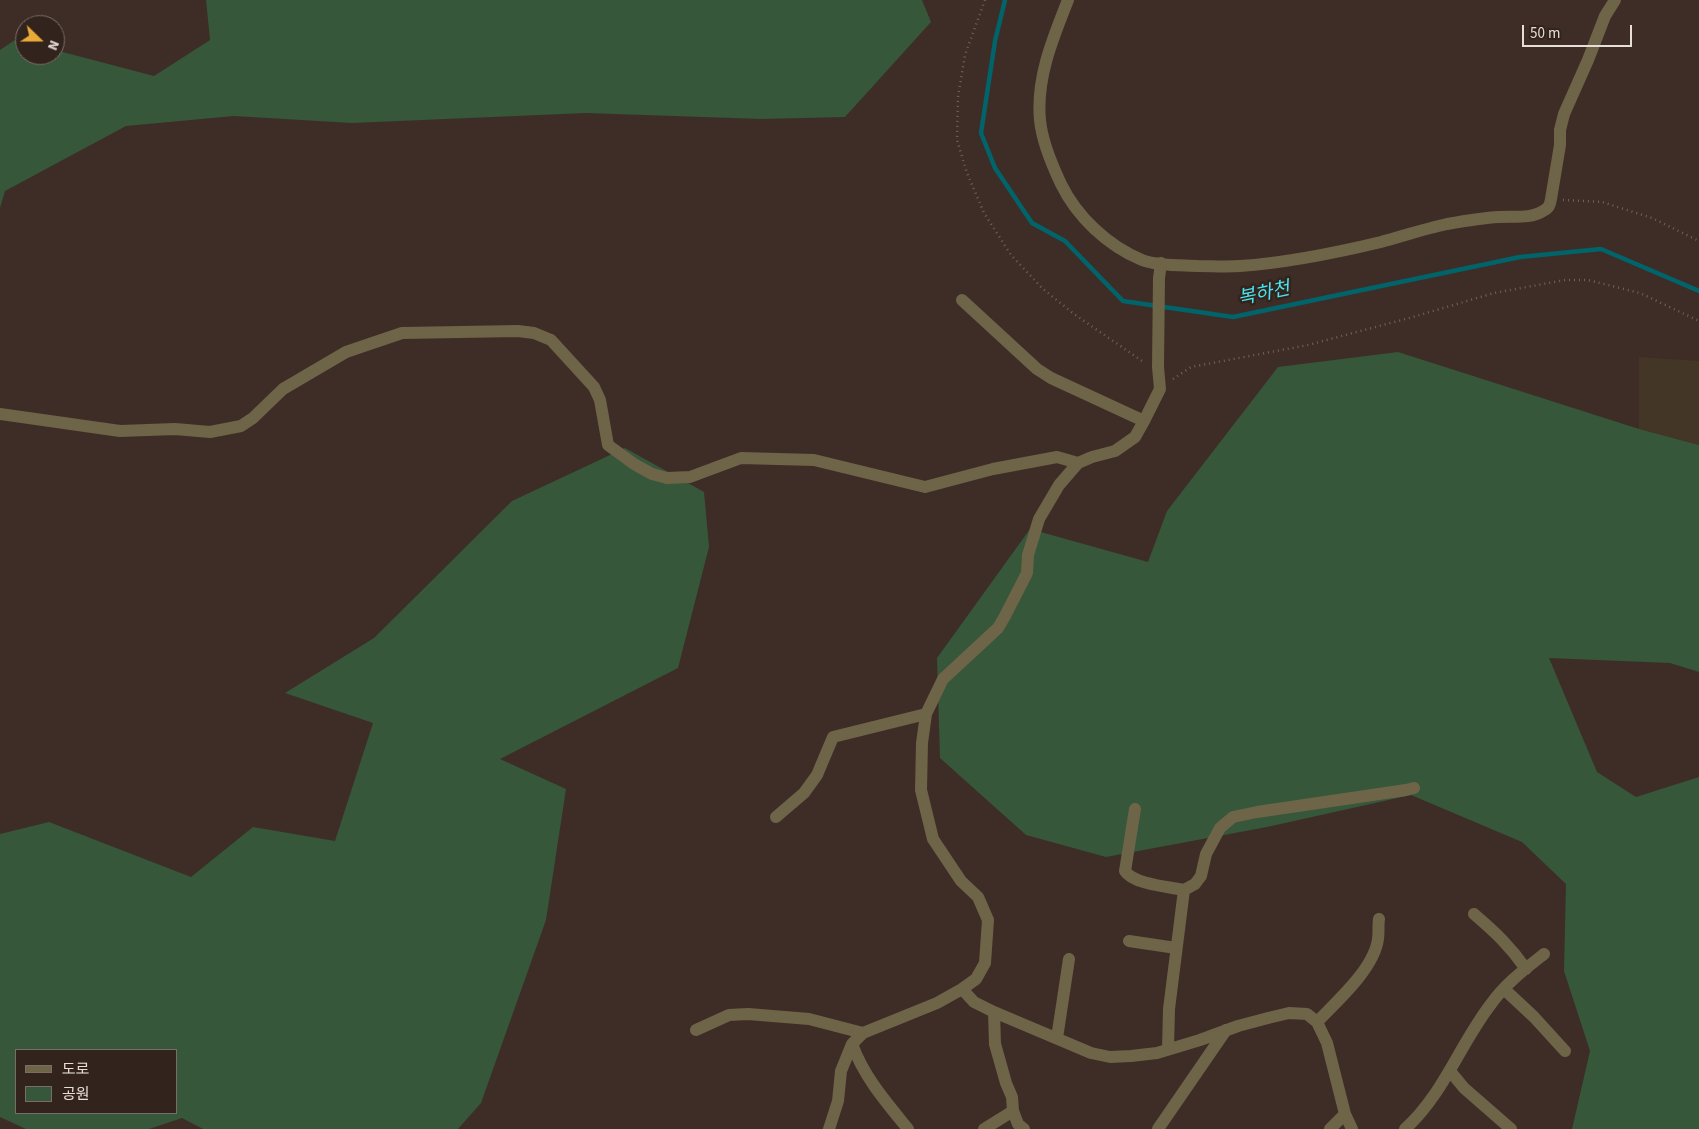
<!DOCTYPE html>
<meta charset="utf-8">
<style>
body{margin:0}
#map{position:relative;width:1699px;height:1129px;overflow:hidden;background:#3d2d26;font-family:"Source Sans 3","Noto Sans KR",sans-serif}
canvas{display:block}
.legend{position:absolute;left:15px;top:1049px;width:162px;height:65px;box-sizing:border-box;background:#32231d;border:1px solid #7a6d68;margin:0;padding:6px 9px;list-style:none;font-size:15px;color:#e7ddd9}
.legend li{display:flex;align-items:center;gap:10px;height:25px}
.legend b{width:25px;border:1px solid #7a6d68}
.north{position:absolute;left:15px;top:15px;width:50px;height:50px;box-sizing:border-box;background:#32231d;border:1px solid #7a6d68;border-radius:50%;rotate:112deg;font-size:14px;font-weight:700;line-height:20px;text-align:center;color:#e7ddd9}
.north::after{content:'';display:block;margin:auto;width:18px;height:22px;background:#eaaa38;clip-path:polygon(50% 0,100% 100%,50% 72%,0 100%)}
.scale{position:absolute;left:1522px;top:25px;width:110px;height:22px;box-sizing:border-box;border:2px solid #e7ddd9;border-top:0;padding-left:6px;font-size:15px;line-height:18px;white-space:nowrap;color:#e7ddd9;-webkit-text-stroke:4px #32231d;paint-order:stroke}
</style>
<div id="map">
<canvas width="1699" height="1129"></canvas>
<ul class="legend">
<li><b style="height:6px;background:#6e6448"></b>도로</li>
<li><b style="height:14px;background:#365739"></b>공원</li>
</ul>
<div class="north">N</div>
<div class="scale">50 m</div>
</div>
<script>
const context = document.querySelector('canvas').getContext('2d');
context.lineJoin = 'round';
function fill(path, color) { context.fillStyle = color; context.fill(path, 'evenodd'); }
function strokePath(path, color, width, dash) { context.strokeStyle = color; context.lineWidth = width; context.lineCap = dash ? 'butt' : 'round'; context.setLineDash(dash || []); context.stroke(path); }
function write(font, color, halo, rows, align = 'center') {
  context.font = font + ' "Source Sans 3","Noto Sans KR",sans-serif'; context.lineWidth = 5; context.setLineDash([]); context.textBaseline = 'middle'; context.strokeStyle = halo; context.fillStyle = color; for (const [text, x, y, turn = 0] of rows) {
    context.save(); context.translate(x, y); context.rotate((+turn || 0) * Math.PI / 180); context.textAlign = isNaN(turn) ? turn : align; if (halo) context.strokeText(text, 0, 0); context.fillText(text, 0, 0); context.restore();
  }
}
const education = new Path2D(`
 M1639,357L1699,361V445L1639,429Z`);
const green = new Path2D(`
 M206,0H922L931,22L845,117L762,119L586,113L352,123L234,116L126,126L5,191L0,208V50L15,40L25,43V55H55V50L154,76L210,40Z
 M1398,352L1639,429L1699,445V672L1670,663L1549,658L1597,772L1636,797L1699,777V1129H1572L1590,1051L1564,971L1566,884L1522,842L1411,795L1267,827L1106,857L1026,835L940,758L937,658L1030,529L1148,562L1167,511L1278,367Z
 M625,448L704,492L709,547L678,668L500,759L566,789L546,920L481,1103L458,1129H203L182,1118L149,1129H26L0,1117V834L49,822L191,877L253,827L335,841L373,723L285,693L374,638L512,501ZM16,1050H176V1113H16Z`);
const stream = new Path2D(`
 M1005,0L995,41L981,133L995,168L1032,223L1065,241L1123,301L1233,317L1520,257L1601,249L1699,291`);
const path = new Path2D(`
 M985,0L965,55L958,97L957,140L967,173L984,213L1011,255L1043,289L1074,314L1145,363
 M1563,200L1602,202L1652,218L1699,241
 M1173,379L1191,367L1308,345L1413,317L1494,293L1565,280H1588L1640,293L1699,321`);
const minor = new Path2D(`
 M1068,0C1053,38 1036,78 1040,120C1042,142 1052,165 1061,184C1077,217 1108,246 1142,260C1157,266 1182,265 1198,266C1212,266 1226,267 1240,266C1287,263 1335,253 1381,242C1403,236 1424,229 1447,224C1464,221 1481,218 1499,217C1513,216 1531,219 1543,211C1549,208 1550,205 1551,199L1560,145V130L1564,114L1588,60L1605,16L1615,0
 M962,300L1037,369L1051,378L1144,421
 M0,414L120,431L175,429L210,432L241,426L253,418L283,389L346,352L402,333L518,331L534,333L551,340L594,387L600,400L608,445L634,464L652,474L667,478L690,477L741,458L814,460L925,487L993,469L1057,457L1078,463
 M1135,809L1125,871C1133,884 1169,887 1184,890L1195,884L1201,876L1206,854L1220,828L1233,817L1257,812L1406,790L1414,788
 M776,817L804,793L817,775L833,737L926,714
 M1474,914C1495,932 1510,946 1526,969
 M1129,941L1176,948
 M962,989L974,1002L994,1012L1091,1053L1110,1057L1131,1056L1157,1053L1200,1040L1238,1026L1268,1018L1289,1013L1307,1014L1317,1022L1327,1043L1345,1114L1352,1129
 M1504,989L1534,1017L1565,1051
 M994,1012L995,1044L1006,1083L1012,1097L1013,1111L1018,1124L1024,1129
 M1317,1022C1337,1001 1374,969 1378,939C1379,932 1378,925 1379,919
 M696,1030L729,1015L748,1014L809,1019L863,1033
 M1057,1038L1069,959
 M852,1044C864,1077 886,1102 908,1129
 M1168,1049L1169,1009L1184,890
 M1450,1071L1464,1088L1511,1129
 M829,1129L838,1101L841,1071L852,1044L863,1033L937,1003L962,989L976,979L985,963L988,920L978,897L961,881L933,839L921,790L922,743L926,714L943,679L998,628L1005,616L1027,573L1028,555L1039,519L1059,485L1078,463L1092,457L1115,451L1135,437L1144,421L1160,389L1158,367L1159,278L1161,263
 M984,1129L1013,1111
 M1158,1129L1226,1030
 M1330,1129L1345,1114
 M1405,1129C1443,1095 1460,1044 1491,1004C1505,984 1525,969 1544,954`);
const waterNames = [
 ["복하천",1264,295,-12]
];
fill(education, '#433627');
fill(green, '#365739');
strokePath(stream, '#00646a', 4.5);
strokePath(path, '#71625c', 2.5, [1, 4]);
strokePath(minor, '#6e6448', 12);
write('italic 19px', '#48e5f0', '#32231d', waterNames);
</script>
